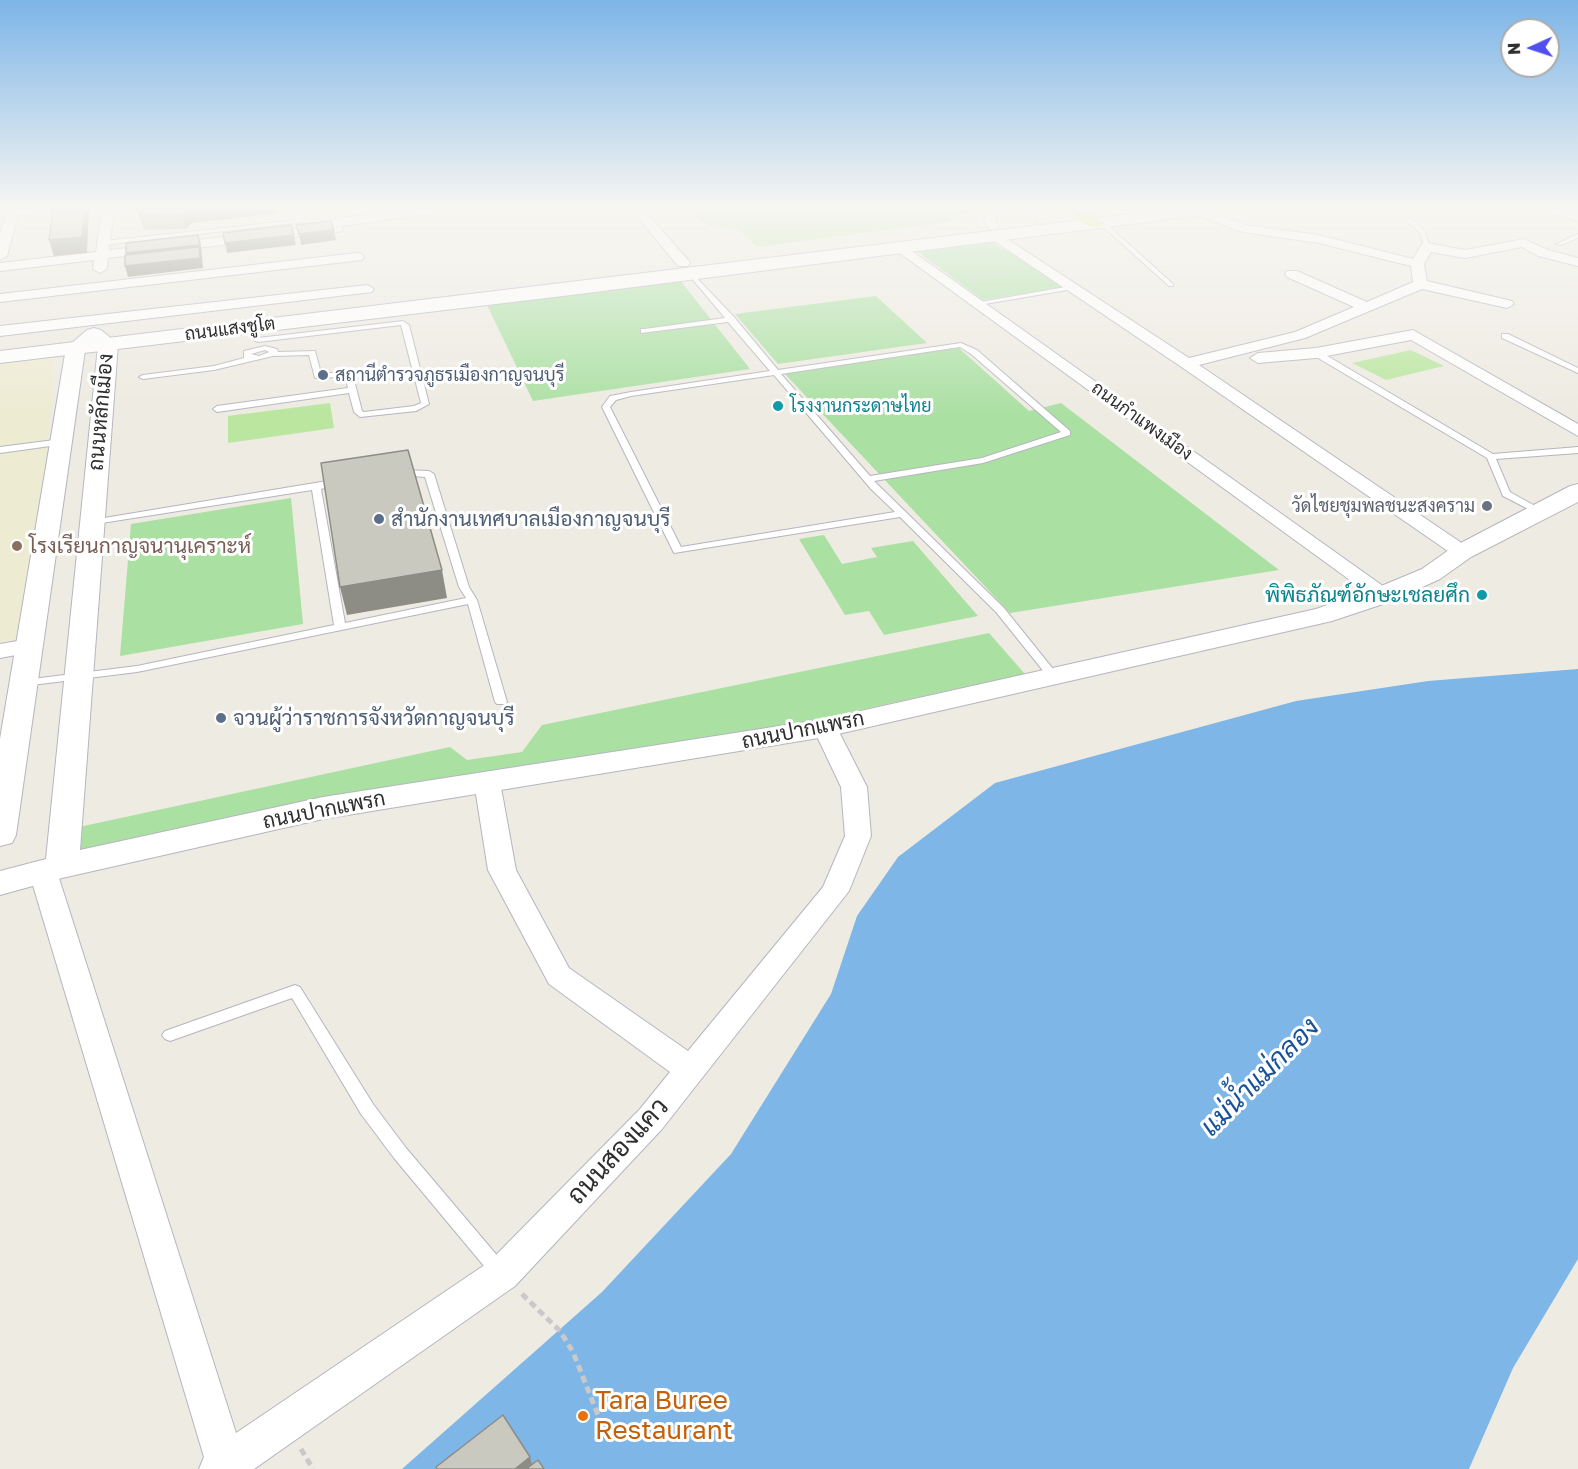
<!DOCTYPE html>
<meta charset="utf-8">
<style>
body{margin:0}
#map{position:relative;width:1578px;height:1469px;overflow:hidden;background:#eeebe2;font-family:"Golos Text",sans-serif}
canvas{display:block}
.north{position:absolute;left:1500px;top:18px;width:60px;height:60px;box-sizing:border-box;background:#fff;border:2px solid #ababab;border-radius:50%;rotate:267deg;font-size:16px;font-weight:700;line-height:24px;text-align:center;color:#2e2e2e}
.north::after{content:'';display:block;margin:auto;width:21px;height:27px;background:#5250ed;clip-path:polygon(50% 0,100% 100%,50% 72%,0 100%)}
</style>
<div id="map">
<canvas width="1578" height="1469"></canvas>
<div class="north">N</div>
</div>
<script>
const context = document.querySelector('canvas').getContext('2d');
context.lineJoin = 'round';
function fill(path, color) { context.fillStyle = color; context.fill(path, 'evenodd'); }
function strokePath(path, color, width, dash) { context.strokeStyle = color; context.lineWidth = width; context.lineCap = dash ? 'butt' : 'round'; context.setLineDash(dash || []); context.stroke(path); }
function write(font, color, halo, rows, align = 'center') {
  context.font = font + ' "Golos Text",Sarabun,sans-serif'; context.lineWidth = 6; context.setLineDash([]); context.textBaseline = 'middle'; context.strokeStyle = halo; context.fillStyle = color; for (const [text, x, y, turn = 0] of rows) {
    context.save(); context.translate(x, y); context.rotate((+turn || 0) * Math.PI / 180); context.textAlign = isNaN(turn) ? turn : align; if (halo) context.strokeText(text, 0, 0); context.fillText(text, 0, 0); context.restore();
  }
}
const education = new Path2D(`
 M54,358L48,454L21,638L0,642V364Z`);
const green = new Path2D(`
 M990,240L1063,287L983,300L915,250Z
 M680,280L750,369L533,401L487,305Z
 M876,296L927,343L778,364L735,314Z
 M959,348L1029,411L1061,403L1279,570L1010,613L784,373Z
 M291,498L303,624L120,656L131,524Z
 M824,535L842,564L877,557L871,548L913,541L978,616L884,635L869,611L845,615L799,539Z
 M989,633L1025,674L814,720L616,755L78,855L79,827L450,747L467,760L522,752L542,725Z`);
const pitch = new Path2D(`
 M693,209H978L948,222L756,247C751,242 745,233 738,231C722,226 697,229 693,209Z
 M1411,350L1444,366L1386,380L1352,363Z
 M330,403L334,428L228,443V416Z`);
const water = new Path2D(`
 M1578,669V1259L1513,1368L1469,1469H402L602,1292L731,1154L831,994L857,916L898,857L995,783L1296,701L1428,681Z`);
const pathFar1 = new Path2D(`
 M970,278L1016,270`);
const path = new Path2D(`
 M522,1294L560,1331L573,1352L598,1415
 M301,1449L313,1469`);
const service = new Path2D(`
 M135,209H154L107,215L104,213Z
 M294,209H300L302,222L104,245L101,243L104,241L296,220Z
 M1023,209H1029L1036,222H1032Z
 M1065,209H1071L1079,216L1074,217Z
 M1405,218C1419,219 1429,235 1429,248H1425L1420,233L1405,220Z
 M1099,221H1103L1173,284V286H1169L1099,223Z
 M1578,234V238L1561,245L1556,244Z
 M691,272L734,317L778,370L961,343L977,350L1070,431V435L983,463L874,481L1004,608L1057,674L1059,676L1057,678H1049L996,612L900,517L674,553L602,407L610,396L631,392L770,371L728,322L641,333V329H644L725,318L689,275L688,274ZM960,347L971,354L1061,432L982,458L870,476L781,374ZM774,375L871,489L895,512L681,547L610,407L616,400L631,396Z
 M1071,286L1075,288L1073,289L979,305L975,303Z
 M403,321L409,325L429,404L416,411L360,417L354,412L349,393L217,412L213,409L217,406L348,388L346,379L342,377L315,378L309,355L273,356L214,370L143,379L139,377L143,375L214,366L244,358V351L265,346L277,349L278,352L315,351L321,373H343L353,376L362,411L364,412L414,406L421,403L401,325L258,342L254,340L258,338ZM265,350L269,352L259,356L251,354Z
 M1502,334H1508L1578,368V373L1502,338Z
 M1313,351H1319L1493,454L1578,447V453L1496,459L1510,492L1546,512L1541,515L1538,514L1503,496L1487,458L1313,355Z
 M62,439L65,440V444L0,453V447Z
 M401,470L429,471L434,474L469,587L477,600L507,702L505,704H497L495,702L468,604L137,672L24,686L18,683L24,680L137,666L334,625L312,490L89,525L87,523L92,520L339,479L342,480V484L321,489L345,623L466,598L459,587L425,477L398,475L396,473Z
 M295,985L300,987L373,1104L406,1148L506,1266L509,1272L506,1278L500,1280L494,1278L394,1158L361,1114L292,998L170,1041L165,1039L162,1035L165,1031Z`);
const minor = new Path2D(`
 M0,209H51L45,213L18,215L7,256L0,260V233L5,216L0,217Z
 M102,209H114L109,250L329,225L330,220L334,219L413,209H443L437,213L342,226V231L337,232L108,258L107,269L100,273L93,269L94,260L0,271V263L96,252Z
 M631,209H643L688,260L690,263L688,266H678Z
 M991,209H1003L995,220L999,226L993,230L989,229L983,220Z
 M1191,209H1204L1245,225L1319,235L1413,259L1422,244L1427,243L1465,250L1524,239L1548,250L1578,258V266L1538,256L1522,247L1465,258L1431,252L1424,264L1427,281L1512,301L1514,304L1507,308L1422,289L1305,338L1199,365L1469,548L1472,552L1469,556H1455L1180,366L987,236L993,232L998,233L1189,358L1295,332L1354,307L1287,277L1285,274L1287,271H1297L1367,302L1413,282L1411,266L1319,243L1242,232L1192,213Z
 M1547,209H1564L1578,213V221L1549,212Z
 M902,244L1390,591L1393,595L1390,599L1383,601L1376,599L897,251L895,248L897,245Z
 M357,253L362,254L364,257L362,260L0,302V294Z
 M367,285L374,289L372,292L0,336V326Z
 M1413,330L1578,424V436L1411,340L1316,358L1258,363L1250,358L1258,353L1316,348Z
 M29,639L37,641L40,646L37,651L0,658V644Z
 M825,721L833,723L837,728L867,787L871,836L849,891L662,1129L515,1286L254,1469H199L204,1457L29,872L33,865L43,863L53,865L57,872L236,1433L489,1262L640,1109L670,1072L549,984L488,870L474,782L478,776L487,774L496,776L500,782L516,870L569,968L688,1051L823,887L845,836L841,787L813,728L817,723Z`);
const tertiary = new Path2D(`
 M94,328L101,330L118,344L80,850L323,797L825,719L1316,609L1374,589L1422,569L1453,547L1570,486L1578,484V502L1471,557L1440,579L1392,601L1332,621L825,737L323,819L62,878L0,895V871L46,859L98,346L94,343L85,350L16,835L12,843L0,846V739L66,348L87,330Z`);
const secondary = new Path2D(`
 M1172,209H1218L1216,213L1210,214L563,296L0,363V351Z`);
const primary = new Path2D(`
 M1083,210L1089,211L1104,223L1101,227C1091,229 1081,224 1074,215L1077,211Z`);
const wall = new Path2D(`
 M144,209H278L279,213L192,223L186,229L144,230L139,215Z`);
const shadedWall = new Path2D(`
 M84,209H89L87,253L54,256L49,240Z
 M187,209H278L279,213L192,223L186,229L182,214Z
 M334,230L336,240L301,245L299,234Z
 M198,235L201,245L203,268L128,277L125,266L129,264L126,253Z
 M294,235L296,245L227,253L225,243Z
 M442,570L447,598L347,615L340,587Z
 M530,1457L533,1469H515Z`);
const building = new Path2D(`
 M53,209H84L82,237L49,240Z
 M144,209H187L182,214L139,215Z
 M331,221L334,230L299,234L296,225Z
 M291,225L294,235L225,243L223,233Z
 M198,235L200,245L126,253V243Z
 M199,247L200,258L125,266V255Z
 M408,450L442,570L340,587L321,463Z
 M503,1415L530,1457L515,1469H437L436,1467Z
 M538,1460L544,1469H526Z`);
const markers = [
 [323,375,6,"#5c6f8a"],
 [778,406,6,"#0f9aa8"],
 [1487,506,6,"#6b7280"],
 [379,519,6,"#5c6f8a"],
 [17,546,6,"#8d6e63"],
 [1482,595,6,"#0f9aa8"],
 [221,718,6,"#5c6f8a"],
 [583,1416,6,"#e8710a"]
];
const farStreetnames = [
 ["ถนนแสงชูโต",230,329,-7],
 ["ถนนกำแพงเมือง",1142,421,36]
];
const farServicenames = [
 ["สถานีตำรวจภูธรเมืองกาญจนบุรี",335,375]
];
const farCulturenames = [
 ["โรงงานกระดาษไทย",790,406]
];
const farWorshipnames = [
 ["วัดไชยชุมพลชนะสงคราม",1475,506]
];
const streetNames = [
 ["ถนนหลักเมือง",101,412,-85],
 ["ถนนปากแพรก",803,730,-11],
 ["ถนนปากแพรก",324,810,-11]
];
const serviceNames = [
 ["สำนักงานเทศบาลเมืองกาญจนบุรี",391,519],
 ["จวนผู้ว่าราชการจังหวัดกาญจนบุรี",233,718]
];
const educationNames = [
 ["โรงเรียนกาญจนานุเคราะห์",29,546]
];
const cultureNames = [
 ["พิพิธภัณฑ์อักษะเชลยศึก",1470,595]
];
const nearStreetnames = [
 ["ถนนสองแคว",618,1151,-47]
];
const nearFoodnames = [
 ["Tara Buree",595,1401],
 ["Restaurant",595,1431]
];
const nearWaternames = [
 ["แม่น้ำแม่กลอง",1260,1077,-45]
];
fill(education, '#eeebd3');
fill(green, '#abe0a3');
fill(pitch, '#bae6a0');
fill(water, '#7eb6e7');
strokePath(service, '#b5b5c0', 2);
strokePath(minor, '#b5b5c0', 2);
strokePath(tertiary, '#b5b5c0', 2);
strokePath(secondary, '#b5b5c0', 2);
strokePath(primary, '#c9c9c9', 2);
strokePath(pathFar1, '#c9c9c9', 2, [2, 1.5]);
strokePath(path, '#c9c9c9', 5, [7, 4.5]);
fill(service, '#fff');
fill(minor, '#fff');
fill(tertiary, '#fff');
fill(secondary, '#fff');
fill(primary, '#e7e46d');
fill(wall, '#aeada5');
fill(shadedWall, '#8d8d86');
fill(building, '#cac9c0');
strokePath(building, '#8d8d86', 1.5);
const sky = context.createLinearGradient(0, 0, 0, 414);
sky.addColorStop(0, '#7db5e8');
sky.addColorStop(0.5, '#f7f6f2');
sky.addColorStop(1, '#f7f6f200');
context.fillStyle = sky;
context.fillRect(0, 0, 1578, 414);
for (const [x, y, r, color] of markers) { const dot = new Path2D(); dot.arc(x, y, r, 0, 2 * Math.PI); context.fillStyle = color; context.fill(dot); strokePath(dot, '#fff', 2); }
write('18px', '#2e2e2e', '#fff', farStreetnames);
write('18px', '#4e5e75', '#fff', farServicenames, 'left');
write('18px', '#0d838f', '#fff', farCulturenames, 'left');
write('18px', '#5b616d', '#fff', farWorshipnames, 'right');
write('21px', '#2e2e2e', '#fff', streetNames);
write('21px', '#4e5e75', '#fff', serviceNames, 'left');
write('21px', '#785e54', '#fff', educationNames, 'left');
write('21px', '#0d838f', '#fff', cultureNames, 'right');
write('26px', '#2e2e2e', '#fff', nearStreetnames);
write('26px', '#c56008', '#fff', nearFoodnames, 'left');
write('italic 27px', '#185298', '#fff', nearWaternames);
</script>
